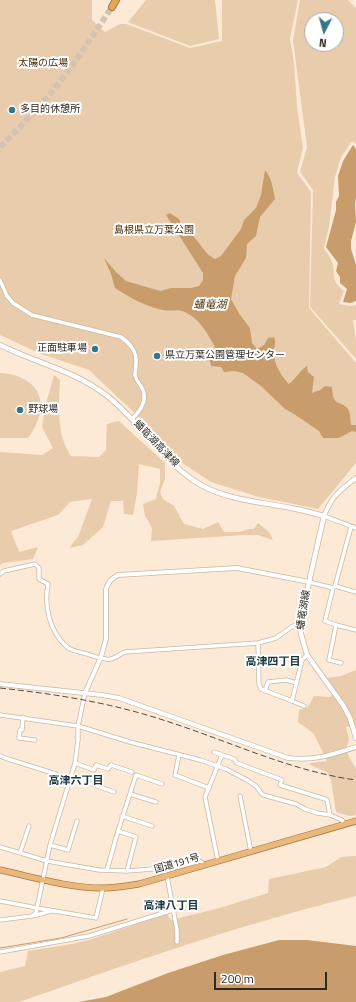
<!DOCTYPE html>
<meta charset="utf-8">
<style>
body{margin:0}
#map{position:relative;width:356px;height:1002px;overflow:hidden;background:#fcead7;font-family:"Titillium Web",sans-serif}
canvas{display:block}
.north{position:absolute;left:304px;top:12px;width:40px;height:40px;box-sizing:border-box;background:#fff;border:1px solid #aca9a6;border-radius:50%;rotate:186deg;font-size:11px;font-weight:700;line-height:16px;text-align:center;color:#2f2921}
.north::after{content:'';display:block;margin:auto;width:14px;height:18px;background:#36768a;clip-path:polygon(50% 0,100% 100%,50% 72%,0 100%)}
.scale{position:absolute;left:214px;top:972px;width:113px;height:18px;box-sizing:border-box;border:2px solid #2f2921;border-top:0;padding-left:5px;font-size:12px;line-height:14px;white-space:nowrap;color:#2f2921;-webkit-text-stroke:3px #fff;paint-order:stroke}
</style>
<div id="map">
<canvas width="356" height="1002"></canvas>
<div class="north">N</div>
<div class="scale">200 m</div>
</div>
<script>
const context = document.querySelector('canvas').getContext('2d');
context.lineJoin = 'round';
function fill(path, color) { context.fillStyle = color; context.fill(path, 'evenodd'); }
function strokePath(path, color, width, dash) { context.strokeStyle = color; context.lineWidth = width; context.lineCap = dash ? 'butt' : 'round'; context.setLineDash(dash || []); context.stroke(path); }
function write(font, color, halo, rows, align = 'center') {
  context.font = font + ' "Titillium Web","Noto Sans JP",sans-serif'; context.lineWidth = 4; context.setLineDash([]); context.textBaseline = 'middle'; context.strokeStyle = halo; context.fillStyle = color; for (const [text, x, y, turn = 0] of rows) {
    context.save(); context.translate(x, y); context.rotate((+turn || 0) * Math.PI / 180); context.textAlign = isNaN(turn) ? turn : align; if (halo) context.strokeText(text, 0, 0); context.fillText(text, 0, 0); context.restore();
  }
}
const green = new Path2D(`
 M0,0H92V20L105,32L120,24H126L190,48L222,41V0H298L290,39L294,63L297,107L303,148L297,173L311,192L309,308L356,363V463L318,509L259,497L211,482L181,462L144,422L89,370L41,354L0,335Z
 M146,0H215L219,39L190,46L128,22Z
 M300,0H348L356,8V144L352,141L341,157L335,177L329,227L324,248C327,253 332,259 333,265C335,279 332,281 344,291L339,304L350,306L356,305V320H353L356,340V359L310,307L313,190L300,172L307,147L293,40ZM312,20H336V44H312Z
 M0,373C42,376 52,406 28,438H0Z
 M54,375L60,380C59,405 56,434 71,456L99,457L106,450L107,424L119,421L165,463V479L160,492L163,499L174,506L184,524L203,529L218,522L224,532H240L249,529H254L258,523L269,532L273,540L258,535H244L151,541L152,528L145,516L143,504L156,499L160,483V469L139,464L137,493L133,515L124,514L123,501H111L103,527L83,545L69,548L78,537L92,499L70,502L58,515L11,531L19,552L38,547L33,559L3,563L0,565V452L42,455L53,448L42,427L45,407Z
 M356,670V725L346,727L349,740L347,746L348,755L356,769V815L350,816L336,812L331,780L327,772L310,765L311,763L327,761L314,734L298,722L299,710L308,707L314,696L330,697L337,692L326,678L341,676Z
 M356,856V896C241,924 130,963 19,1002H0V972L25,966L28,951L72,944L89,940L167,914L171,920L216,909L268,893L269,879L326,867L341,857Z`);
const water = new Path2D(`
 M353,145L356,149V197L355,204L356,222L351,241V249L356,265V301L351,303L343,302L347,289L340,283V277L336,271L338,263L326,247L336,210V202L339,196L338,176L343,161Z
 M265,170C272,178 273,189 275,199L260,217L256,236L247,244L246,258L235,276L231,299L240,315L250,328L252,343L257,349L264,345L268,338L274,337C276,342 275,344 274,349C272,361 281,376 289,384C296,378 300,371 307,366L308,372L314,377L312,393L320,390L325,386L332,387C333,408 339,399 348,409C351,414 350,420 351,425H356V432L352,431L339,438H323L319,431L294,414L285,409L261,386L243,373L234,371L224,372L221,367L211,366L209,355L215,347C208,334 199,318 185,312C178,308 170,312 163,310C146,307 129,297 115,288L111,274L104,258L116,272L126,281L160,291L171,288H191L199,286L203,280V273L166,215L170,213L179,219L184,230C198,235 201,252 215,259L221,256L241,229L244,220L256,208L261,195Z
 M279,940H307L356,946V1002H79L106,997L168,973L223,955Z`);
const stream = new Path2D(`
 M0,948L61,938L127,919`);
const motorwayTunnel = new Path2D(`
 M0,147C19,128 38,109 55,88C75,63 93,35 112,7`);
const minor = new Path2D(`
 M0,280L7,296L13,303L32,315L121,337C130,344 137,351 136,363C136,367 135,371 135,375C136,380 139,383 141,386C149,399 141,410 132,419
 M324,516L356,528
 M0,574L4,571L35,564L39,568V579L48,584C44,606 49,631 67,647C71,651 81,652 87,654C92,656 106,660 111,659C115,658 120,654 125,652L258,643L276,638L293,626H300
 M309,582L333,588L325,621L336,625L329,660L341,663
 M335,586L356,592
 M333,588L335,586L351,527
 M336,625L356,630
 M258,643L259,684L261,689L292,701
 M265,691L268,682L286,680L297,683
 M304,706L292,701L302,660L307,655
 M0,715L78,726L130,742L200,760L226,769L247,780L256,786L262,794L267,796L296,804L305,809L317,813L330,815
 M23,717L22,730H20L19,738L35,740
 M179,755L175,775L209,788
 M0,756L8,759L56,774
 M75,763L94,770L96,765L108,769L111,765L132,772
 M72,777L114,792
 M130,794L156,802
 M240,796L251,852
 M122,816L152,826
 M118,831L136,837L127,871
 M50,845L68,850L77,821
 M0,847L47,861L99,870L127,871L178,867L200,861L205,865
 M20,853L29,826
 M218,861L205,797L222,755L214,752L234,759L237,763L282,780L280,785L325,799L327,800L330,815L342,820L344,825
 M107,870L118,831L136,775L162,784
 M167,876L177,930V942
 M0,901L37,908L96,918L103,888
 M32,916L36,913L37,908L50,845L75,763L78,740V726L85,693
 M0,920L32,916L52,911
 M0,952L89,936L173,910`);
const tertiary = new Path2D(`
 M324,516C332,496 339,491 356,478
 M0,684L102,695L119,698L288,758C314,761 332,755 356,747
 M85,693L101,657L106,639V589C108,582 111,579 118,575L237,568L309,582`);
const secondary = new Path2D(`
 M0,345C36,363 73,370 106,395C140,421 164,464 201,485C228,500 261,502 291,508C302,510 313,513 324,516L309,582L300,626L301,634L307,655L343,705L350,718L356,738`);
const trunk = new Path2D(`
 M0,870C33,877 68,888 103,888C115,888 127,886 139,884L356,821`);
const motorway = new Path2D(`
 M112,7L116,0`);
const rail = new Path2D(`
 M0,688C56,694 112,703 166,721C229,741 290,771 356,780`);
const markers = [
 [12,110,4,"#36768a"],
 [95,349,4,"#36768a"],
 [157,356,4,"#36768a"],
 [20,410,4,"#36768a"]
];
const parkNames = [
 ["太陽の広場",43,64],
 ["島根県立万葉公園",154,231]
];
const poiNames = [
 ["多目的休憩所",20,110],
 ["正面駐車場",87,349,"right"],
 ["県立万葉公園管理センター",165,356],
 ["野球場",28,410]
];
const streetNames = [
 ["蟠竜湖高津線",156,444,46],
 ["蟠竜湖線",304,610,-81],
 ["国道191号",177,864,-16]
];
const waterNames = [
 ["蟠竜湖",210,305]
];
const neighbourhoodNames = [
 ["高津四丁目",273,662],
 ["高津六丁目",76,781],
 ["高津八丁目",171,906]
];
fill(green, '#e9ccac');
fill(water, '#c89d6b');
strokePath(stream, '#c89d6b', 1);
strokePath(motorwayTunnel, '#d3c3b3', 6, [6, 3]);
strokePath(minor, '#c9b8a6', 5);
strokePath(tertiary, '#c9b8a6', 5.5);
strokePath(secondary, '#c9b8a6', 6);
strokePath(trunk, '#a57a45', 7);
strokePath(motorway, '#a57a45', 8);
strokePath(minor, '#fff', 3.5);
strokePath(tertiary, '#fff', 4);
strokePath(secondary, '#fff', 4.5);
strokePath(trunk, '#eab87a', 5.5);
strokePath(motorway, '#e5a658', 6);
strokePath(rail, '#534b41', 1, [6, 3]);
for (const [x, y, r, color] of markers) { const dot = new Path2D(); dot.arc(x, y, r, 0, 2 * Math.PI); context.fillStyle = color; context.fill(dot); strokePath(dot, '#fff', 1.5); }
write('10px', '#472a00', '#fff', parkNames);
write('10px', '#2f2921', '#fff', poiNames, 'left');
write('10px', '#2f2921', '#fff', streetNames);
write('italic 11px', '#53350c', '#fff', waterNames);
write('bold 11px', '#16353e', '#fff', neighbourhoodNames);
</script>
